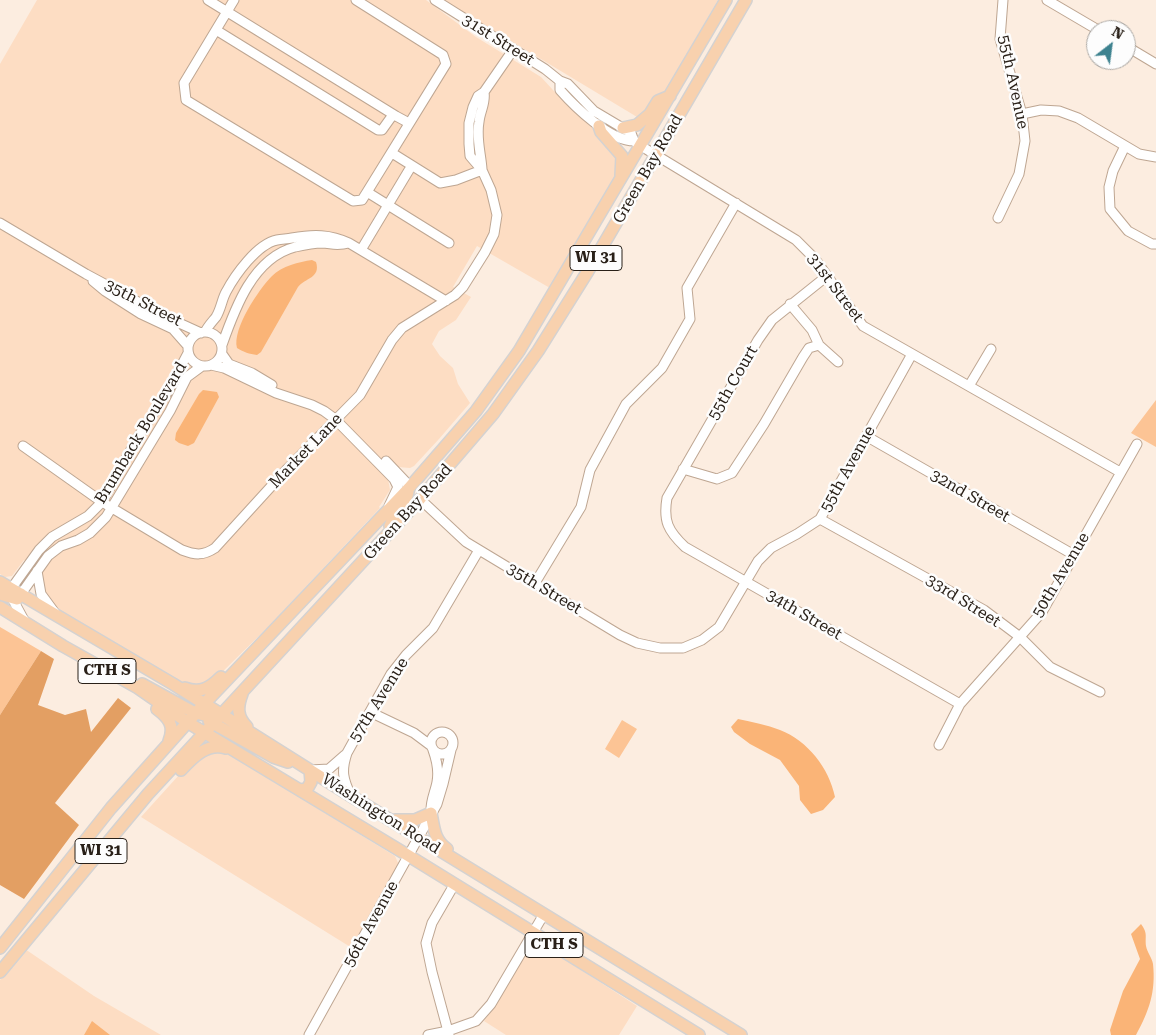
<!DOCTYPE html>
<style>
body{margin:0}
#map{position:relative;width:1156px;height:1035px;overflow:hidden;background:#fcede0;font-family:"Roboto Serif",serif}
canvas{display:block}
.north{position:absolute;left:1086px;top:20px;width:50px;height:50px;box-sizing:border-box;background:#fdfdfd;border:1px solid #a8a5a1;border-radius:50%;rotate:30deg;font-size:14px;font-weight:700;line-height:20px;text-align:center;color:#292018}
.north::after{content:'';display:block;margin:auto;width:18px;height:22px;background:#3d828f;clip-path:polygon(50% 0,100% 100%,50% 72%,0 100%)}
</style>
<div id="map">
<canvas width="1156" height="1035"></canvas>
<div class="north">N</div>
</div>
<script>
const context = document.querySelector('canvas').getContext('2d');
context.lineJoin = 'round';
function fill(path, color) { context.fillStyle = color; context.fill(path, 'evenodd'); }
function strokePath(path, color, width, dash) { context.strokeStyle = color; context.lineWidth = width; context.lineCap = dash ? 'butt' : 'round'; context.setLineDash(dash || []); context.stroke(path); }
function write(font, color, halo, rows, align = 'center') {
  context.font = font + ' "Roboto Serif",serif'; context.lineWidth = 5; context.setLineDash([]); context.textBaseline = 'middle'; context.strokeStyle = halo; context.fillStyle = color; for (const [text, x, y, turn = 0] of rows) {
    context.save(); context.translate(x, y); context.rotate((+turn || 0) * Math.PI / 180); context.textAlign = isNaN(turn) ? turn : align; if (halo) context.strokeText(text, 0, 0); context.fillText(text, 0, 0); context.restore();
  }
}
const built = new Path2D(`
 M37,0H426L476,37L541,77L565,103L598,133L620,156L616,179L550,288L477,246L453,287L471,297L456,320L439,331L432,344L440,356L453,368L458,384L470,403L439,439L414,466L410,468L398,467L388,479L390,490L379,507L380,508L268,627L210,684L188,688L39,599L35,589V586L41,571L24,560L12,576L5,577L0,574V64Z
 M443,0H718L647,123Z
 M210,750L234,754L244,763L395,856L398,863L397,867L352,948L141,817L188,765Z
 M535,943L544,946L637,1006L619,1035H506L484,1021L494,1008L528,948Z
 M25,949L94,996L161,1035H0V980Z`);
const green = new Path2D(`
 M1156,400V447L1131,433Z
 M0,627L41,651L0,715Z
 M622,720L637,729L619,758L605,749Z`);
const forest = new Path2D(`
 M41,651L54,659L38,705L65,715L86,709L91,732L118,698L131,708L55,803L79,825L24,899L0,885V715Z`);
const water = new Path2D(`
 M312,260L316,262C321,278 305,278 298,287L261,352L257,355C249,354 244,352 237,348C232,329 259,289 272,276C282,266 299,262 312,260Z
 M203,390L217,392L219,397L194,443L188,446L179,443L175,440L176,433L199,394Z
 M738,719C752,722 767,725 780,730C808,741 829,768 835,797L823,810L811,814L800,800L799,786L780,760L750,744L734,732L731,727Z
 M1141,924C1148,934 1145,935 1146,946C1147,952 1152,958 1153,964C1156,992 1149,1011 1136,1035H1111L1110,1030L1123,991L1140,959L1131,934Z
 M92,1021L110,1035H84Z`);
const minor = new Path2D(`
 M208,0L396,116
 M234,0L184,83L186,100L353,201L362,200L367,192L446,64L443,55L356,0
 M435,0L545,69L560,81L568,84L594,111L631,133L634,141L641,146L796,240L815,259L863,326L1120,472
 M1047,0L1098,30
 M216,30L378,130H382L392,116H396L409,123
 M1126,46L1156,64
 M560,81V90C575,107 610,141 634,141
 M1022,114L1041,110L1059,111L1078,118L1139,154L1156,157
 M1125,146L1113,171L1109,187L1110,209L1128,231L1152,244H1156
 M392,153L440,183L456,180L482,170
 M482,169C481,154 476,138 479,122C480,111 486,103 484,92
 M367,192L449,243
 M998,218L1019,174L1025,141L1022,114L1000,39L1003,0
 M0,223L86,274L166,317L201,333
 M361,250L409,170
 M827,276L772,320L758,340L667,498C663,521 668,531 685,547L960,704
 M93,281L105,291L141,314L173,329L188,346
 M790,304L812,330L819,345L838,362
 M188 349a17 17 0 1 1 34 0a17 17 0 1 1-34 0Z
 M205,332C208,326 212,322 216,317C221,309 222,299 226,292C235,275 257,244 277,240C282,239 287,239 292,238C313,234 330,234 349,243L446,301
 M222,345C235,308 253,258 295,247C304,245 314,243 322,243C334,244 337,246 349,243
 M222,354L229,364L252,373L272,385
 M211,365L224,368L276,393L312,405L324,411L335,419L394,479L398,487L389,506
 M969,386L991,349
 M866,436L1074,555
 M23,446L102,502L182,550C195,555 203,556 215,548L287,469L360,395L392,340L402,328L455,295L463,287L485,252L494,234L497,215L491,190L482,170L470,156L469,144V123L473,107L478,96L484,92L513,50
 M386,461L405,481L409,488
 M683,469L717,479L732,473L764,424L803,357L809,348L819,345
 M420,499L466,542L620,635L637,643L660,648H683L702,640L719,627L758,561L771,548L797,534L820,519L912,354
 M820,519L984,610L1020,637L1050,667L1100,692
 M37,571L41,594L55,613
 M535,583L581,507L590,470L626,404L662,368L690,319L687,288L736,203
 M21,594L48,556L61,546L78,540L90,533L106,517L170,411L187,377L202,366
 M25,622L12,598L11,589L39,550L52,537L88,516L102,502L138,437L168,391L188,353
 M370,712L414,733L430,745
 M431 743a11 11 0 1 1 22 0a11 11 0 1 1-22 0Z
 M939,745L960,704L1042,612L1137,444
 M310,770L329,769L345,755
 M351,796C343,779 341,771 347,753L391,674L406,655L433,628L479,550
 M431,813C430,801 435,793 437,782C439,771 437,761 433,750
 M309,1035L437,804L443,784L451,750
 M428,1035L448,1031L476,1021L491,1004L544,914
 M449,1035L432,972L426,943L432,923L454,885`);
const major = new Path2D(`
 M599,126L601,132L622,156L621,175
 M623,128L637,125L650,114L658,101L670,96
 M390,526C394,513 406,505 408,492
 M0,582L173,684L351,796L741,1035
 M0,594L17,599L21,594
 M0,607L63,646L138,688L187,722L409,856L699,1035
 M142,684L195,713L213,717L222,714
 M185,688C200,694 210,688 221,677
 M242,694C237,707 237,717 247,727
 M157,709C169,718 175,726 169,741
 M209,721L273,757L288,762
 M181,770C193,757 208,742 226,748
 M300,790L307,789L311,782L310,770
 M395,820H415L431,813C434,828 434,840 447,849
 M0,948L111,808L204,704L409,488L476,411L519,351L726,0
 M0,972L148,794L420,499L493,414L538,351L588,271L746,0`);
const shields = [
 [596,258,52],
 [107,671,58],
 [101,851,52],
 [554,945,58]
];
const shieldNames = [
 ["WI 31",596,258],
 ["CTH S",107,671],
 ["WI 31",101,851],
 ["CTH S",554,945]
];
const streetNames = [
 ["31st Street",498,40,32],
 ["55th Avenue",1013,82,78],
 ["Green Bay Road",648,169,-60],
 ["31st Street",835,288,53],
 ["35th Street",143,303,27],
 ["55th Court",733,383,-60],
 ["Brumback Boulevard",141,433,-59],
 ["Market Lane",306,451,-46],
 ["55th Avenue",848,469,-61],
 ["32nd Street",970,496,30],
 ["Green Bay Road",408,512,-48],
 ["50th Avenue",1061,575,-59],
 ["35th Street",544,589,31],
 ["33rd Street",963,601,32],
 ["34th Street",804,615,30],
 ["57th Avenue",379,700,-58],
 ["Washington Road",381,814,32],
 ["56th Avenue",371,924,-61]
];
fill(built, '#fdddc3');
fill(green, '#fcc495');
fill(forest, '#e39f63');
fill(water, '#fab477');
strokePath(minor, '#bea692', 11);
strokePath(major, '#d4d2d1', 14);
strokePath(minor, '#fff', 9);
strokePath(major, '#f8d1ae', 11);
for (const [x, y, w] of shields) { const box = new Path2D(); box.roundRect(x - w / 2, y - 12.5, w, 25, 4); context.fillStyle = '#fdfdfd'; context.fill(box); strokePath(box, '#292018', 1); }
write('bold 15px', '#292018', null, shieldNames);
write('16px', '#292018', '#fdfdfd', streetNames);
</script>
